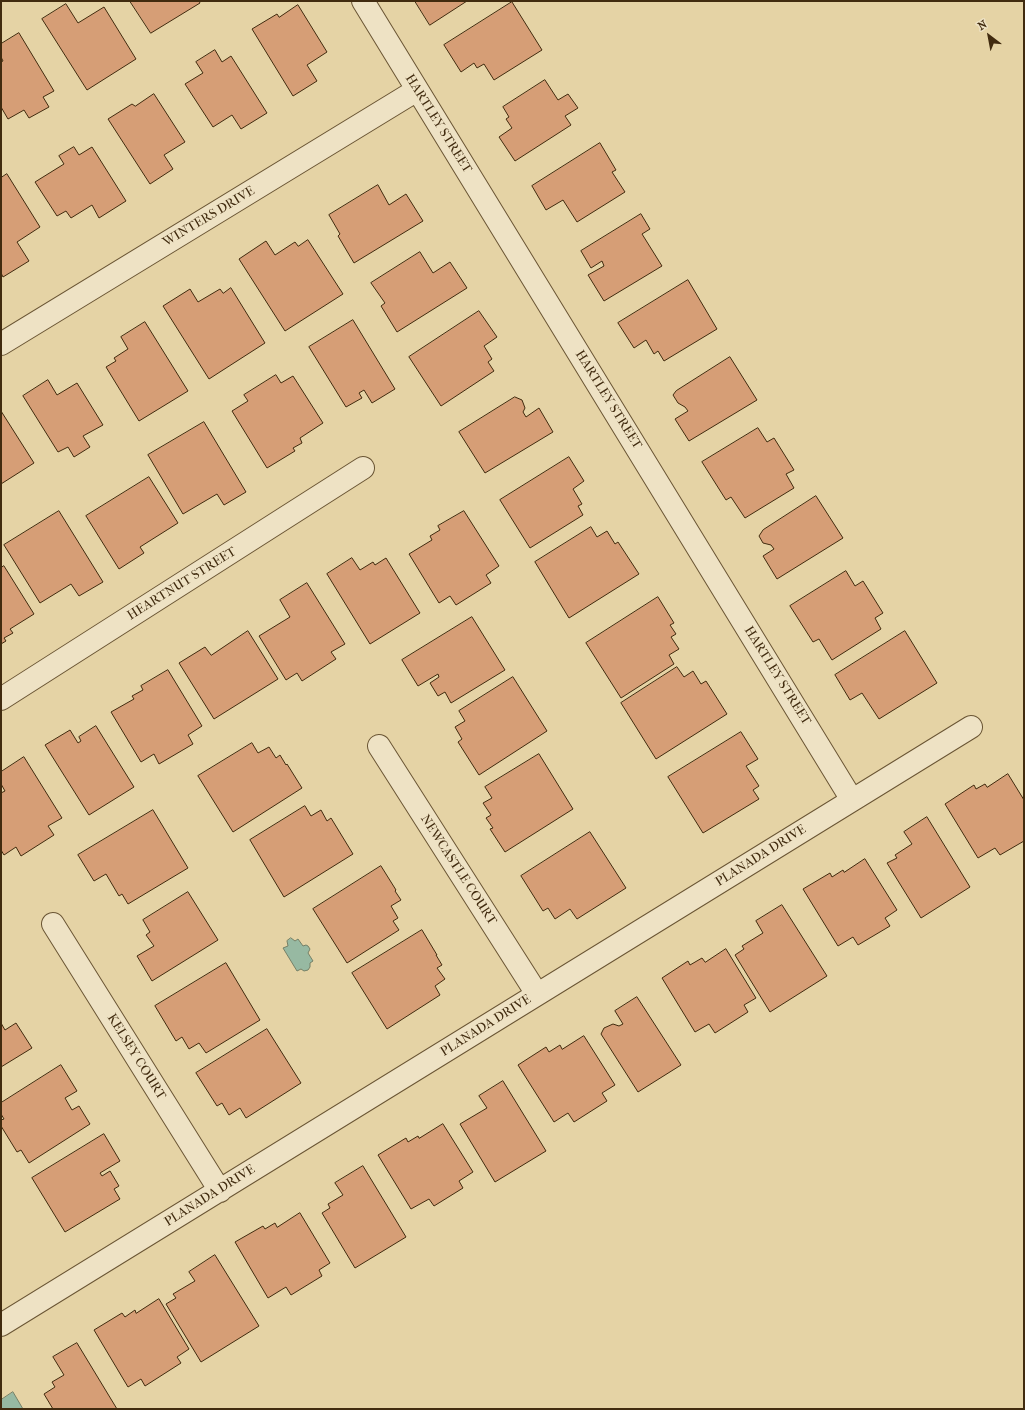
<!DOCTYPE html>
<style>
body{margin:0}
#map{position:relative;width:1025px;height:1410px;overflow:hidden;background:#e5d3a5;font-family:"IM FELL French Canon",serif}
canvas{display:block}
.frame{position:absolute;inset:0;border:2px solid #412b0f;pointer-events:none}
.north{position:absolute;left:969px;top:16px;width:40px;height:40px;-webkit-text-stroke:3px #eee2c4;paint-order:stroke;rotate:328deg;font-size:11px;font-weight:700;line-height:16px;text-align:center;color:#412b0f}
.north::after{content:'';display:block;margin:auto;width:14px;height:18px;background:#412b0f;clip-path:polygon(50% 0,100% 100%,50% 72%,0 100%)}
</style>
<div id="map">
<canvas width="1025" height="1410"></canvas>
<div class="frame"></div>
<div class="north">N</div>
</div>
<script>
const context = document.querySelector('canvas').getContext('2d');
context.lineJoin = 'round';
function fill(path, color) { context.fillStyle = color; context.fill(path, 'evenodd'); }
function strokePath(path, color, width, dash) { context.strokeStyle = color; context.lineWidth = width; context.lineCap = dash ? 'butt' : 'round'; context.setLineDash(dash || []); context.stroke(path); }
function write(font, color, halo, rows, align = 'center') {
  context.font = font + ' "IM FELL French Canon",serif'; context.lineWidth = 4; context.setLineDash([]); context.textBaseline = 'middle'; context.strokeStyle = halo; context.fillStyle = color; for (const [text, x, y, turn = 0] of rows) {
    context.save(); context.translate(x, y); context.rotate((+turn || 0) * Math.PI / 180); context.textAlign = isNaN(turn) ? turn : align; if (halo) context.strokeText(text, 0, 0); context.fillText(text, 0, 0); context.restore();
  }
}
const water = new Path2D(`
 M291,938L295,941L298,939L303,946L306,945L308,946L310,949L308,953L313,961L310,963V967L308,970L304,971L301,969L297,971L283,948L288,946L287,941Z
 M13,1392L23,1409H1V1400Z`);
const building = new Path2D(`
 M130,1H199L200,3L151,33Z
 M415,1H467L430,25Z
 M512,2L542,50L494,80L484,64L477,68L474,63L461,72L444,45Z
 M66,4L78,23L104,7L136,59L87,90L42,19Z
 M298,5L327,52L307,65L317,81L293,96L252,29L277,14L279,17Z
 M19,33L54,91L43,97L49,107L29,118L24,110L8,119L1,107V62L3,61L1,57V44Z
 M215,50L222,62L231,56L267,113L241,129L232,115L213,127L185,84L203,73L196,62Z
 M545,80L558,100L568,94L578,108L565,116L571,125L515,161L499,137L512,128L506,119L509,117L503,107Z
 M154,94L185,142L164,155L173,169L150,184L108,119L132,104L135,106Z
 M600,143L616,170L612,172L625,192L577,222L563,200L546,210L532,186Z
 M74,147L79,155L92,147L126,201L99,218L92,205L71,218L66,211L57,216L35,182L64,164L59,156Z
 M7,174L40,227L17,242L29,261L3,277L1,273V178Z
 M378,185L389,205L406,194L423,221L354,263L338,236L340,234L329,215Z
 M641,214L650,229L642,234L662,266L604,301L588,275L604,266L602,261L591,268L581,251Z
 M308,240L343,294L285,331L239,259L266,241L275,255L295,242L298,246Z
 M420,252L433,273L450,262L467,288L397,332L381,306L385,303L371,283Z
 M688,280L717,329L664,361L658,351L654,354L646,340L634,348L618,323Z
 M231,288L265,343L209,379L163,306L190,289L198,302L220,289L223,293Z
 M479,311L497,337L484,346L492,359L488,362L494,371L441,406L409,357Z
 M353,320L395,389L372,403L364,390L359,393L362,398L346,407L309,347Z
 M145,322L188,391L139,421L106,367L116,361L114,358L128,349L121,337Z
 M730,357L757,400L689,441L675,419L688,411L685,407L678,403L673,395L676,391Z
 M276,375L281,383L293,376L323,423L300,438L302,443L293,448L295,451L267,468L232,411L248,401L244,395Z
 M48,380L57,395L77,383L103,425L83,436L90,447L74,457L68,447L58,452L23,396Z
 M515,397L522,400L525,408L523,412L526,417L539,408L553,432L485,473L459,432Z
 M1,411L34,463L1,484Z
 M204,422L246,492L224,505L217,494L183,514L148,455Z
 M758,428L767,442L774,438L794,470L786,474L794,488L745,518L731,497L726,500L702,462Z
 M569,457L584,481L573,489L582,504L578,506L583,515L530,548L500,500Z
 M149,477L178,523L140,547L144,553L119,569L86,516Z
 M816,496L843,538L777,579L763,556L774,549L771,545L763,543L759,536L763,530Z
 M59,511L103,582L79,596L71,584L40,603L4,545Z
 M464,511L499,566L486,575L491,583L456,605L450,596L439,603L409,554L432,540L430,536L440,530L438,526Z
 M591,527L597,537L607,531L615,544L618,542L639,574L569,618L535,562Z
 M352,558L360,570L373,562L375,565L386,558L420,613L370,644L327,574Z
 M4,566L34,614L10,629L13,633L4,638L6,641L1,644V568Z
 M846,571L855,586L863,581L883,613L875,618L881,629L832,660L819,639L813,642L790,606Z
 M307,583L345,644L331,652L336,659L302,681L297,673L286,680L259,636L290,617L280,600Z
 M658,597L674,623L670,625L676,634L671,637L679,649L669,655L674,664L621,698L586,643Z
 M472,617L505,670L451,703L445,692L438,696L430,683L439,677L438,674L418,686L402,660Z
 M248,631L278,679L214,719L179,663L205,647L211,655Z
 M905,631L937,683L879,719L862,693L850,700L835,675Z
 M677,667L684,677L693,671L701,684L706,681L727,714L656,759L621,703Z
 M168,670L202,726L188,735L193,744L159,764L154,754L141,762L111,712L134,699L132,696L143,690L141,686Z
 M513,677L547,731L479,775L458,742L462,739L455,727L465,721L459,711Z
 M96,726L134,787L89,815L45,745L70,730L78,743L81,741L79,737Z
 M741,732L758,759L746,766L759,786L753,790L759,799L703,833L668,777Z
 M252,743L258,753L269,747L276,758L280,755L286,765L287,764L302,788L233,832L198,776Z
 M539,754L573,809L505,852L490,829L493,828L486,818L491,815L483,803L492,798L485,787Z
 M24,757L62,818L48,826L54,835L21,856L16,847L4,855L1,850V793L5,791L1,784V772Z
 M1008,774L1024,800V841L1000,855L995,848L978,858L945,804L974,785L976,789L985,784L987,787Z
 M305,806L311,816L321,810L327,821L331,818L353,854L284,897L250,840Z
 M153,810L188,868L128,904L122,894L119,896L106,874L94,881L78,855Z
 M927,817L970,887L921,918L887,863L897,858L895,855L912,844L904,832Z
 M590,832L626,888L577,919L570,909L555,919L548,908L543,911L521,876Z
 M865,859L897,910L885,918L890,926L858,945L853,937L838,946L803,889L830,873L832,877L843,870L844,872Z
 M381,866L396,890L395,891L401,900L391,906L398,918L393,921L399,930L347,963L313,909Z
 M188,892L218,940L152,981L137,956L154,946L146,935L150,932L143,920Z
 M782,905L827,976L770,1012L735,955L744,949L742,946L763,933L756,921Z
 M422,930L437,955H436L442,965L437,968L445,979L435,986L440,995L387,1029L352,973Z
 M726,949L756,998L744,1005L748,1012L715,1033L709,1024L695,1032L662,978L688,961L690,965L702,958L705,962Z
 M226,963L260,1020L206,1053L199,1043L189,1049L182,1037L176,1041L155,1006Z
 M637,997L681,1065L638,1092L601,1034L604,1028L613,1024L619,1026L623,1024L615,1011Z
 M1,1023L5,1030L16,1023L32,1048L1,1067Z
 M267,1029L301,1083L246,1118L240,1108L229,1115L222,1103L217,1106L196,1073Z
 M584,1036L615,1085L602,1093L607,1101L574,1122L568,1113L554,1122L518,1065L546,1047L549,1052L560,1045L562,1049Z
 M61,1065L77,1091L65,1098L72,1110L79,1106L90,1124L29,1163L21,1150L17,1152L1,1126V1120L4,1119L1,1114V1103Z
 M503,1081L546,1151L495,1182L460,1124L487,1108L479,1096Z
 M443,1124L473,1172L459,1181L463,1188L434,1206L429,1199L411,1209L378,1155L406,1138L408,1142L418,1136L419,1138Z
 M104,1134L120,1161L100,1173L102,1176L110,1171L119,1186L114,1189L120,1199L65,1232L32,1178Z
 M363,1166L406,1237L355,1268L322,1213L330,1208L328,1204L343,1195L335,1183Z
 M300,1213L330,1263L319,1270L322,1276L291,1295L286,1287L268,1298L235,1242L263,1226L265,1229L275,1223L277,1227Z
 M215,1255L259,1326L201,1362L166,1304L176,1298L173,1294L195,1281L189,1272Z
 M159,1299L189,1349L177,1357L181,1363L145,1386L141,1379L128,1387L94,1330L122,1313L125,1317L135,1310L136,1313Z
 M77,1343L117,1409H53L44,1394L55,1387L52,1382L64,1375L53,1357Z`);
const minor = new Path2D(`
 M363,1L852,800
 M1,344L417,90
 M1,699L363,468
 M379,746L537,994
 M53,924L220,1191
 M1,1325L971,727`);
const streetNames = [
 ["HARTLEY STREET",438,124,58],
 ["WINTERS DRIVE",209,217,-31],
 ["HARTLEY STREET",608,400,58],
 ["HEARTNUT STREET",182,584,-32],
 ["HARTLEY STREET",777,676,58],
 ["PLANADA DRIVE",761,856,-32],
 ["NEWCASTLE COURT",458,870,57],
 ["PLANADA DRIVE",486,1026,-32],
 ["KELSEY COURT",136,1057,58],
 ["PLANADA DRIVE",210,1196,-32]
];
fill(water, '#97b9a2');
strokePath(water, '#758067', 1);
fill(building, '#d69e76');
strokePath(building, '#412b0f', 1);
strokePath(minor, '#6a5534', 24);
strokePath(minor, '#eee2c4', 22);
write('13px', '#412b0f', '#eee2c4', streetNames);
</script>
